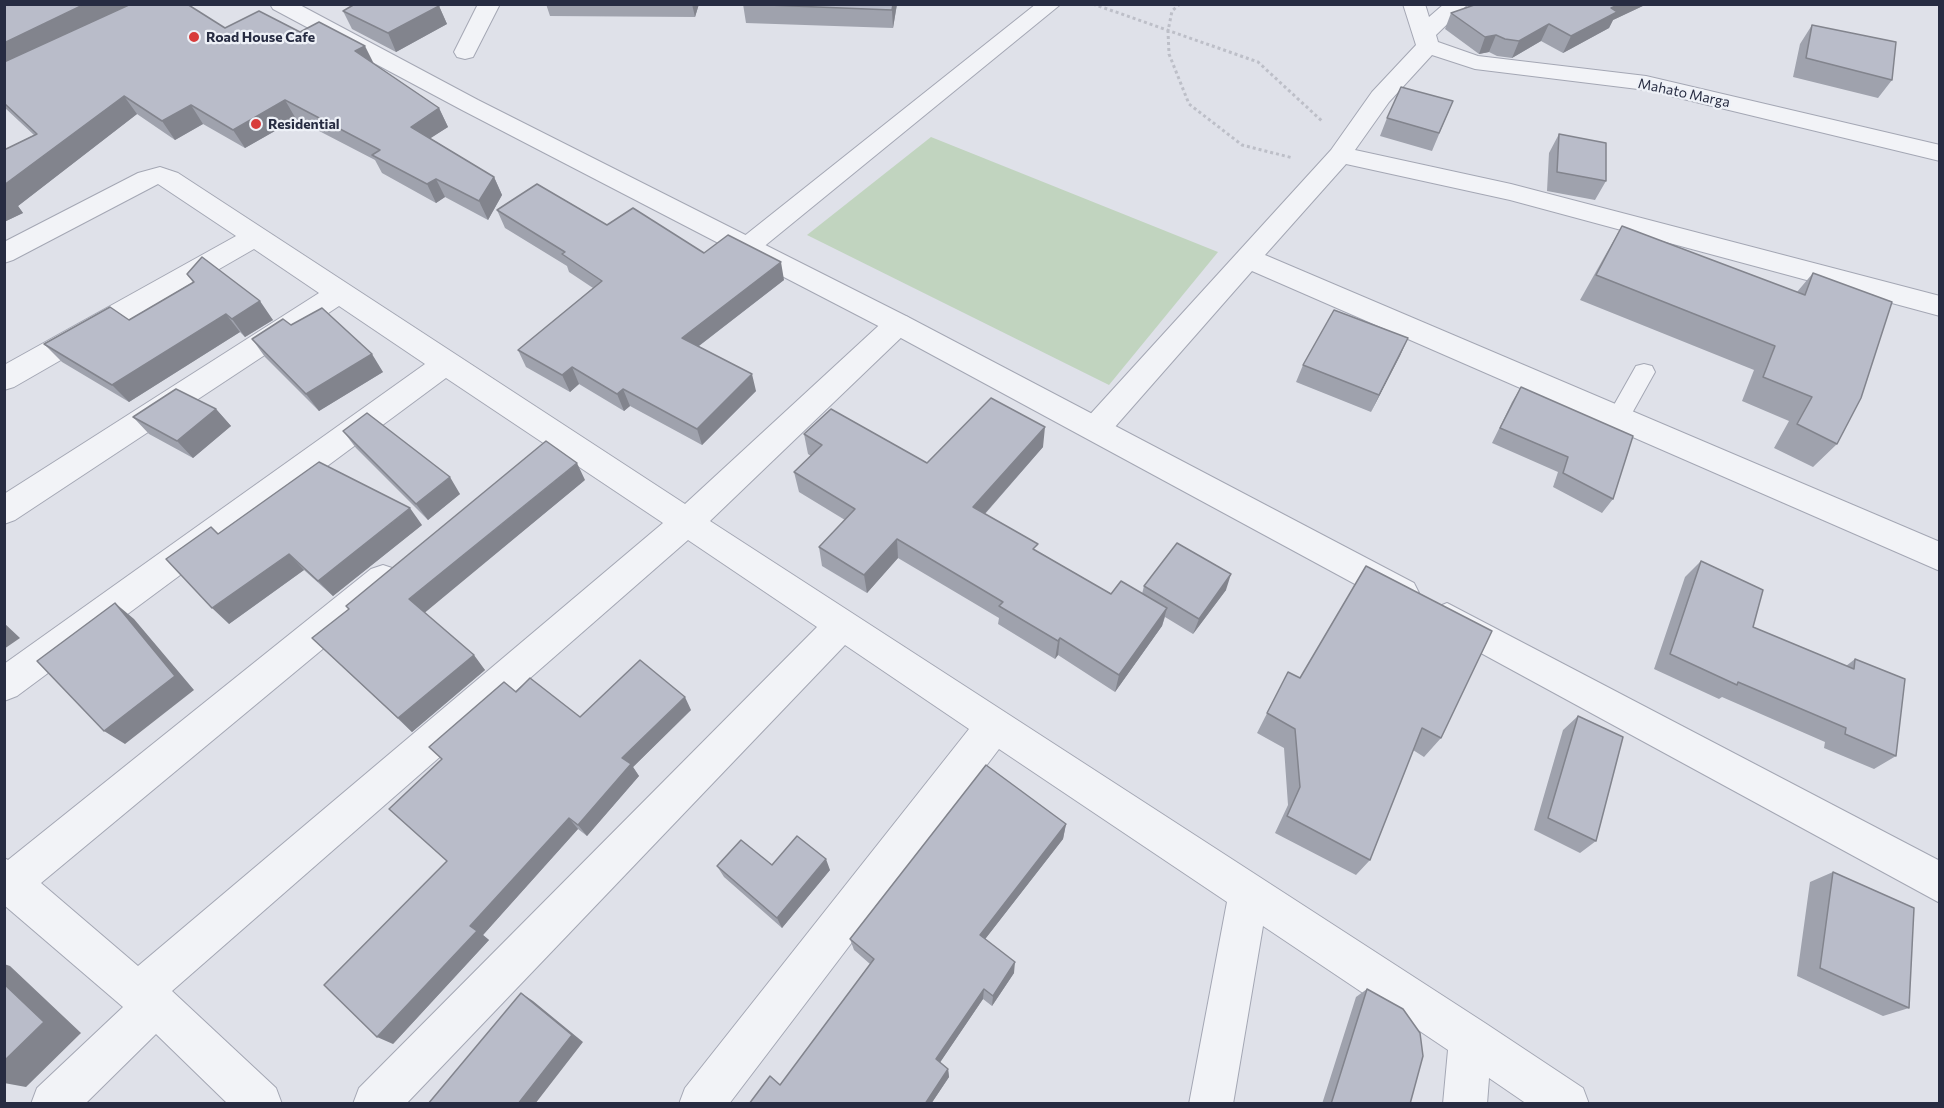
<!DOCTYPE html>
<style>
body{margin:0}
#map{position:relative;width:1944px;height:1108px;overflow:hidden;background:#dfe1e9;font-family:Commissioner,sans-serif}
canvas{display:block}
.frame{position:absolute;inset:0;border:6px solid #272c42;pointer-events:none}
</style>
<div id="map">
<canvas width="1944" height="1108"></canvas>
<div class="frame"></div>
</div>
<script>
const context = document.querySelector('canvas').getContext('2d');
context.lineJoin = 'round';
function fill(path, color) { context.fillStyle = color; context.fill(path, 'evenodd'); }
function strokePath(path, color, width, dash) { context.strokeStyle = color; context.lineWidth = width; context.lineCap = dash ? 'butt' : 'round'; context.setLineDash(dash || []); context.stroke(path); }
function write(font, color, halo, rows, align = 'center') {
  context.font = font + ' Commissioner,sans-serif'; context.lineWidth = 4.5; context.setLineDash([]); context.textBaseline = 'middle'; context.strokeStyle = halo; context.fillStyle = color; for (const [text, x, y, turn = 0] of rows) {
    context.save(); context.translate(x, y); context.rotate((+turn || 0) * Math.PI / 180); context.textAlign = isNaN(turn) ? turn : align; if (halo) context.strokeText(text, 0, 0); context.fillText(text, 0, 0); context.restore();
  }
}
const green = new Path2D(`
 M931,137L1218,252L1109,385L807,235Z`);
const path = new Path2D(`
 M1093,4L1258,62L1323,122
 M1180,4L1172,11L1168,31L1169,54L1189,104L1242,145L1293,158`);
const service = new Path2D(`
 M1644,364L1652,366L1655,372L1626,424L1618,427L1610,424L1606,418L1610,412L1636,366Z`);
const minor = new Path2D(`
 M478,4H500L473,57L465,59L457,57L454,52Z
 M1036,4H1061L756,253L747,256L738,253L734,247L738,241Z
 M1403,4H1425L1429,17L1444,4H1468L1436,35L1438,42L1478,56L1646,76L1940,145V161L1646,90L1475,69L1432,55L1389,102L1355,150L1511,184L1940,296V316L1510,200L1346,164L1265,255L1940,542V571L1252,271L1107,436L1096,440L1085,436L1081,428L1085,420L1331,150L1372,92L1416,45Z
 M160,167L178,173L685,504L888,317L898,314L908,317L912,324L908,331L710,521L1485,1023L1583,1088L1589,1104H1527L1489,1078L1487,1104H1443L1448,1050L1263,926L1233,1104H1189L1227,902L999,749L729,1104H679L685,1088L969,729L845,645L406,1104H353L359,1088L817,627L688,540L172,991L276,1088L282,1104H228L156,1034L85,1104H31L37,1088L123,1007L4,905V858L8,860L371,569L383,565L395,569L400,579L395,589L41,883L138,966L663,523L446,378L17,696L4,701V664L425,364L339,306L15,520L4,524V494L319,293L254,249L14,387L4,390V365L236,236L158,184L13,260L4,263V242L138,173Z`);
const tertiary = new Path2D(`
 M270,4H298L478,100L908,317L1414,583L1419,593L1414,603L1402,607L1390,603L888,331L462,110L273,9Z
 M1447,603L1940,861V903L1435,628L1430,618L1435,608Z`);
const wall = new Path2D(`
 M4,4L225,28L300,32L373,63L439,108L448,127L430,138L494,177L502,195L488,220L445,197L436,203L382,173L375,160L296,119L245,148L203,124L175,140L137,114L18,206L23,213L4,222V150L34,135L4,107Z
 M546,4H699L695,17L550,16Z
 M743,4H897L893,28L746,23Z
 M1477,4H1647L1613,20L1609,28L1563,53L1541,41L1512,58L1497,56L1489,52L1479,54L1445,29L1451,13Z
 M439,6L447,24L396,52L352,29L343,11Z
 M1812,25L1892,80L1878,98L1793,77L1800,44Z
 M1453,101L1432,151L1380,136L1387,118Z
 M1559,134L1606,181L1595,200L1547,191L1549,153Z
 M497,210L607,225L704,253L784,280L699,346L756,391L702,445L630,406L624,411L579,384L570,392L526,367L518,350L593,288L569,272L567,266L505,228Z
 M1622,226L1797,292L1813,273L1837,444L1813,467L1774,448L1789,421L1742,401L1754,370L1580,300L1607,252Z
 M187,274L273,320L245,337L240,332L129,402L62,362L44,344L129,320L193,282Z
 M291,325L383,372L319,411L265,357L252,339Z
 M1408,338L1371,412L1296,382L1303,365Z
 M1521,387L1613,499L1602,513L1553,487L1558,472L1492,443L1512,402Z
 M216,409L231,426L193,458L149,434L133,417Z
 M343,431L460,494L428,520L356,448Z
 M804,434L927,463L1043,447L985,514L1037,551L1111,594H1142L1144,586L1226,590L1193,634L1165,617L1162,626L1115,692L1058,655L1055,659L998,624L999,618L898,558L867,593L822,566L819,547L845,520L799,492L794,472L811,456L808,454Z
 M585,480L424,612L485,670L412,732L312,638Z
 M422,525L333,596L304,570L229,624L218,534Z
 M1701,561L1753,627L1846,666L1855,659L1896,756L1874,769L1824,748L1825,742L1722,697L1719,699L1654,669L1685,577Z
 M1366,566L1441,738L1424,757L1413,750L1370,860L1356,875L1275,833L1288,805L1284,748L1257,733L1288,672L1300,678Z
 M516,692L580,717L691,710L633,767L639,776L587,836L578,829L483,935L489,940L393,1044L447,861L442,759L429,747Z
 M1578,716L1596,841L1580,853L1534,830L1563,730Z
 M1066,824L1063,839L985,939L1014,973L992,1006L983,999L940,1062L948,1069L949,1077L931,1104H749L780,1085L870,964L854,950L850,939Z
 M772,865L830,870L782,928L724,877L717,866Z
 M1833,872L1909,1008L1883,1016L1797,976L1810,882Z
 M1367,989L1410,1104H1322L1356,997Z`);
const shadedWall = new Path2D(`
 M85,4H135L4,68V43Z
 M692,4H699L695,17Z
 M893,4H897L893,28L892,10Z
 M1620,4H1647L1613,20L1609,28L1563,53L1571,36L1611,8Z
 M439,6L447,24L396,52L388,33Z
 M1549,24L1541,41L1512,58L1519,41Z
 M1496,35L1489,52L1479,54L1485,37Z
 M365,46L374,64L355,51Z
 M124,96L137,114L18,206L23,213L4,222V185Z
 M285,100L296,119L245,148L233,130Z
 M191,105L203,124L175,140L162,121Z
 M439,108L448,127L420,145L411,127Z
 M494,177L502,195L488,220L479,201Z
 M436,179L445,197L436,203L427,184Z
 M781,262L784,280L687,355L682,338Z
 M260,301L273,320L245,337L232,319Z
 M226,314L240,332L129,402L112,385Z
 M1408,338L1400,356L1371,412L1379,395Z
 M372,354L383,372L319,411L306,394Z
 M572,367L579,384L570,392L562,375Z
 M752,374L756,391L702,445L697,429Z
 M623,389L630,406L624,411L617,394Z
 M216,409L231,426L193,458L177,441Z
 M1045,427L1043,447L973,527V507Z
 M577,463L585,480L422,615L409,599Z
 M450,477L460,494L428,520L416,504Z
 M410,508L422,525L333,596L318,581Z
 M897,539L898,558L867,593L864,575Z
 M289,554L304,570L229,624L212,608Z
 M1231,574L1226,590L1193,634L1199,619Z
 M115,603L134,619L194,690L125,744L104,731Z
 M1167,608L1162,626L1115,692L1119,675Z
 M4,623L20,638L4,649Z
 M1060,638L1058,655L1055,659L1058,641Z
 M474,655L485,670L412,732L398,718Z
 M685,697L691,710L633,767L639,776L587,836L578,825L622,758Z
 M569,818L578,829L483,935L489,940L393,1044L377,1037L470,926Z
 M1066,824L1063,839L979,947L980,935Z
 M826,859L830,870L782,928L777,918Z
 M1015,962L1014,973L992,1006L993,996Z
 M4,964L10,966L81,1033L26,1087L4,1083Z
 M984,989L983,999L937,1067L936,1059Z
 M521,993L533,1001L583,1042L535,1104H518Z
 M948,1069L949,1077L931,1104H925Z`);
const building = new Path2D(`
 M4,4H85L4,43Z
 M131,4H187L225,28L259,11L300,32L319,22L365,46L355,51L439,108L411,127L494,177L479,201L436,179L427,184L372,155L380,150L285,100L233,130L191,105L162,121L124,96L4,185V150L37,134L4,103V62Z
 M355,4H437L439,6L388,33L343,11Z
 M743,4H893L892,10Z
 M1477,4H1620L1611,8L1617,12L1571,36L1549,24L1519,41L1505,39L1496,35L1485,37L1451,13Z
 M1812,25L1896,42L1892,80L1806,58Z
 M1401,87L1453,101L1439,133L1387,118Z
 M1559,134L1606,143V181L1557,172Z
 M537,184L607,225L633,208L704,253L728,235L781,262L682,338L752,374L697,429L623,389L617,394L572,367L562,375L518,350L602,281L562,254L565,252L497,210Z
 M1622,226L1805,295L1813,273L1892,302L1861,398L1837,444L1797,424L1812,397L1763,377L1775,346L1596,275Z
 M202,257L260,301L232,319L226,314L112,385L44,344L110,307L129,320L194,282L187,274Z
 M322,308L372,354L306,394L252,339L283,319L291,325Z
 M1334,310L1408,338L1379,395L1303,365Z
 M1521,387L1633,436L1613,499L1563,473L1568,457L1500,428Z
 M176,389L216,409L177,441L133,417Z
 M991,398L1045,427L973,507L1038,544L1033,549L1111,594L1121,581L1167,608L1119,675L1060,638L1058,641L999,606L1003,602L897,539L864,575L819,547L855,509L794,472L822,445L804,434L831,409L927,463Z
 M367,413L450,477L416,504L343,431Z
 M546,441L577,463L409,599L474,655L398,718L312,638L349,609L346,606Z
 M319,462L410,508L318,581L289,554L212,608L166,559L211,527L218,534Z
 M1177,543L1231,574L1199,619L1144,586Z
 M1701,561L1763,590L1753,627L1854,669L1855,659L1905,679L1896,756L1845,734L1846,728L1738,682L1737,685L1670,654Z
 M1366,566L1492,631L1441,738L1422,728L1370,860L1287,816L1300,787L1295,729L1267,713L1288,672L1300,678Z
 M115,603L175,676L104,731L37,661Z
 M640,660L685,697L622,758L631,764L578,825L569,818L470,926L477,931L377,1037L324,985L447,861L389,809L442,759L429,747L504,682L516,692L530,678L580,717Z
 M1578,716L1623,737L1596,841L1548,818Z
 M986,765L1066,824L980,935L1015,962L993,996L984,989L936,1059L948,1069L925,1104H749L770,1076L780,1085L874,959L850,939Z
 M797,836L826,859L777,918L717,866L741,840L772,865Z
 M1833,872L1914,908L1909,1008L1820,968Z
 M4,984L44,1022L4,1061Z
 M1367,989L1403,1009L1420,1033L1423,1056L1410,1104H1331Z
 M521,993L572,1035L518,1104H428Z`);
const markers = [
 [194,37,6,"#d83c3b"],
 [256,124,6,"#d83c3b"]
];
const farPoinames = [
 ["Road House Cafe",206,37],
 ["Residential",268,124]
];
const farStreetnames = [
 ["Mahato Marga",1684,93,12]
];
fill(green, '#c1d4bf');
strokePath(service, '#a4a7b4', 2);
strokePath(minor, '#a4a7b4', 2);
strokePath(tertiary, '#a4a7b4', 2);
strokePath(path, '#bdbfc8', 3, [3, 3]);
fill(service, '#f2f3f7');
fill(minor, '#f2f3f7');
fill(tertiary, '#f2f3f7');
fill(wall, '#9fa2ad');
fill(shadedWall, '#82848d');
fill(building, '#b9bcc9');
strokePath(building, '#82848d', 1.5);
for (const [x, y, r, color] of markers) { const dot = new Path2D(); dot.arc(x, y, r, 0, 2 * Math.PI); context.fillStyle = color; context.fill(dot); strokePath(dot, '#eef1f7', 2); }
write('bold 14px', '#272c42', '#eef1f7', farPoinames, 'left');
write('14px', '#272c42', '#eef1f7', farStreetnames);
</script>
